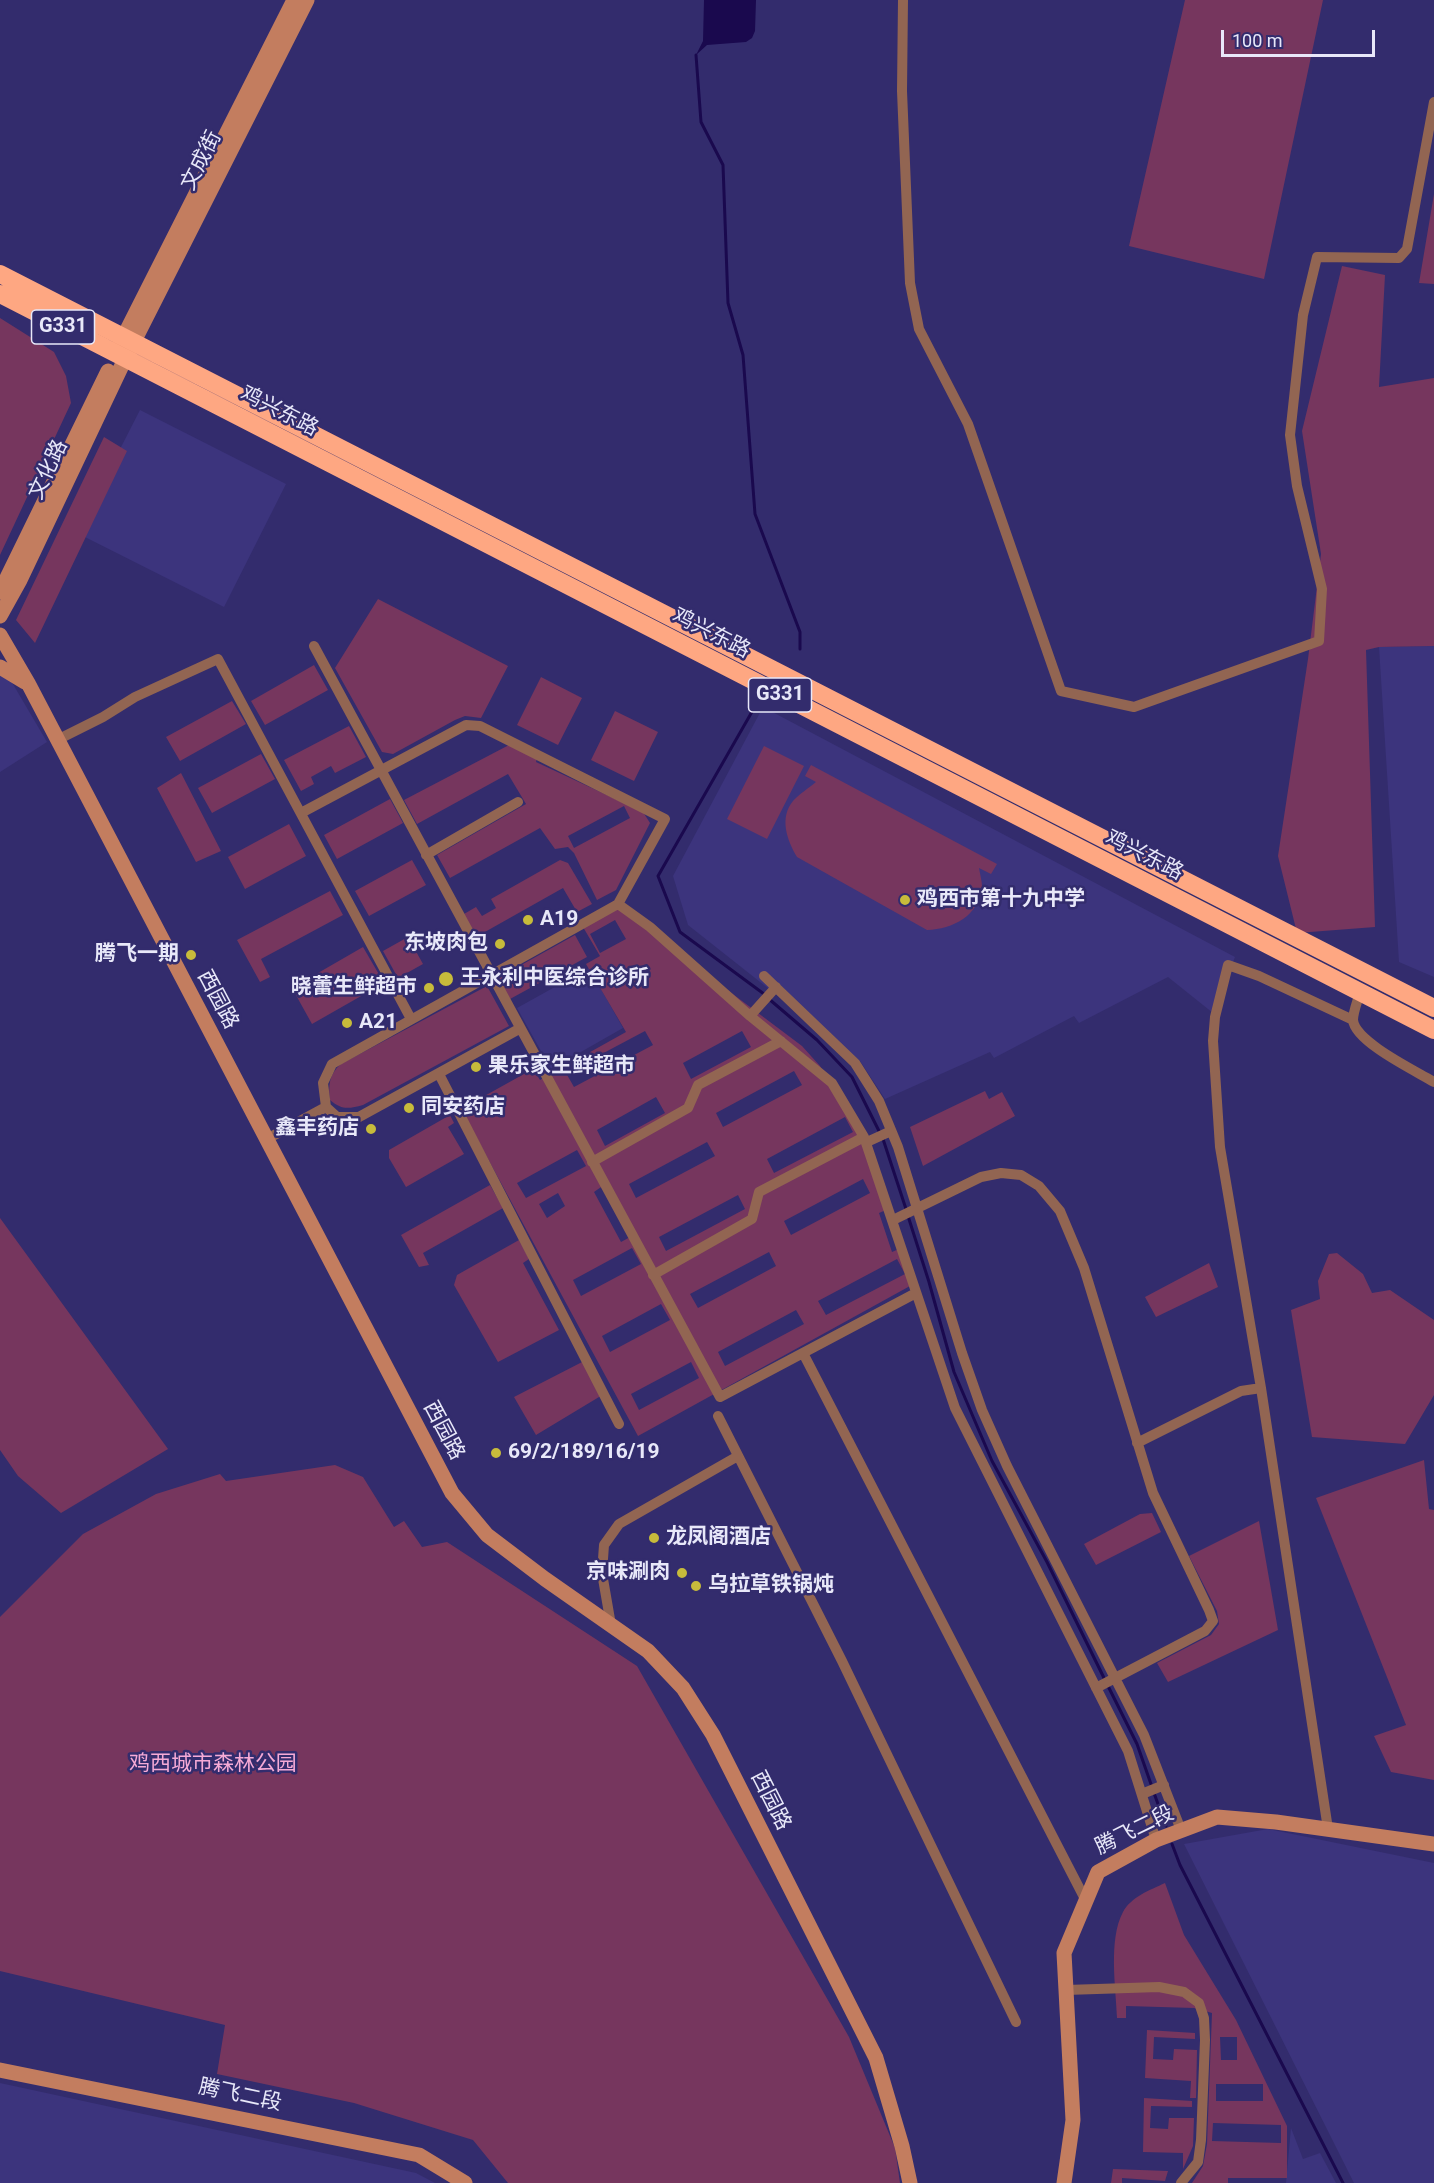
<!DOCTYPE html>
<meta charset="utf-8">
<style>
body{margin:0}
#map{position:relative;width:1434px;height:2183px;overflow:hidden;background:#332c6d;font-family:Roboto,sans-serif}
canvas{display:block}
.scale{position:absolute;left:1221px;top:30px;width:154px;height:27px;box-sizing:border-box;border:3px solid #e8e8f9;border-top:0;padding-left:8px;font-size:18px;line-height:21px;white-space:nowrap;color:#e8e8f9;-webkit-text-stroke:4px #332c6d;paint-order:stroke}
</style>
<div id="map">
<canvas width="1434" height="2183"></canvas>
<div class="scale">100 m</div>
</div>
<script>
const context = document.querySelector('canvas').getContext('2d');
context.lineJoin = 'round';
function fill(path, color) { context.fillStyle = color; context.fill(path, 'evenodd'); }
function strokePath(path, color, width, dash) { context.strokeStyle = color; context.lineWidth = width; context.lineCap = dash ? 'butt' : 'round'; context.setLineDash(dash || []); context.stroke(path); }
function write(font, color, halo, rows, align = 'center') {
  context.font = font + ' Roboto,"Noto Sans SC",sans-serif'; context.lineWidth = 5; context.setLineDash([]); context.textBaseline = 'middle'; context.strokeStyle = halo; context.fillStyle = color; for (const [text, x, y, turn = 0] of rows) {
    context.save(); context.translate(x, y); context.rotate((+turn || 0) * Math.PI / 180); context.textAlign = isNaN(turn) ? turn : align; if (halo) context.strokeText(text, 0, 0); context.fillText(text, 0, 0); context.restore();
  }
}
const built = new Path2D(`
 M140,410L286,484L224,607L77,533Z
 M1434,646V977L1399,962L1379,647Z
 M0,674H7L47,742L0,772Z
 M763,707L1235,957L1213,1013L1168,977L1079,1023L1074,1016L994,1058L990,1052L885,1099L860,1061L688,925L673,876Z
 M589,968L623,1028L551,1069L517,1008Z
 M1268,1829L1434,1863V2183H1354L1184,1844Z
 M0,2083L416,2173L435,2183H0Z
 M1291,2128L1303,2159L1320,2153L1336,2183H1286Z`);
const green = new Path2D(`
 M1185,0H1323L1264,279L1129,246Z
 M1434,194V284L1419,283Z
 M1342,266L1385,275L1379,387L1434,378V646L1379,647L1366,650L1375,927L1297,933L1278,856L1308,659L1321,554L1302,431Z
 M0,318L54,352L66,376L71,403L0,555Z
 M104,437L127,451L35,643L16,620Z
 M378,599L508,666L481,718L465,716L455,720L393,754L382,752L335,668Z
 M314,665L328,690L265,725L251,701Z
 M541,677L582,698L558,745L517,725Z
 M232,701L246,724L180,761L166,737Z
 M615,711L658,732L634,781L591,760Z
 M349,726L366,757L335,773L331,766L311,777L314,784L301,791L284,760Z
 M509,745L537,758L536,762L643,812L650,823L616,890L597,900L574,853L568,847L555,849L540,828L450,878L437,855L526,804L508,774L417,824L404,800ZM624,806L630,818L574,848L568,836Z
 M764,746L804,766L767,839L727,819Z
 M261,754L275,779L212,813L198,788Z
 M811,765L997,864L991,874L979,868C980,874 982,881 982,887C979,916 953,929 927,930L797,857C787,840 779,818 793,801C799,794 809,788 816,782L805,776Z
 M181,773L221,851L196,862L157,788Z
 M390,799L403,823L337,859L324,835Z
 M289,824L306,856L245,889L228,857Z
 M412,860L426,885L369,916L355,891Z
 M560,860L568,863L592,904L577,912L563,888L476,937L464,914L476,907L482,916L496,908L491,899Z
 M330,891L343,915L261,959L270,977L260,982L237,940Z
 M617,907L802,1046L820,1066L864,1144L886,1210L879,1213L892,1252L899,1249L910,1286L638,1436L461,1109L533,1069L540,1080L626,1032L586,964L600,956L583,927ZM615,920L626,939L600,953L590,934ZM645,1031L653,1045L574,1087L566,1073ZM742,1031L751,1047L691,1079L683,1063ZM794,1071L802,1085L723,1127L716,1113ZM656,1097L665,1113L605,1146L597,1130ZM845,1117L853,1132L774,1173L767,1159ZM707,1142L715,1156L636,1198L629,1184ZM577,1150L586,1166L526,1198L517,1183ZM863,1179L870,1193L791,1235L784,1221ZM604,1185L632,1236L621,1242L594,1192ZM558,1193L565,1206L547,1218L539,1204ZM738,1195L745,1209L666,1251L659,1237ZM632,1248L641,1264L581,1296L573,1280ZM769,1252L776,1266L698,1308L690,1294ZM897,1259L905,1274L826,1315L818,1301ZM661,1304L670,1320L610,1352L602,1336ZM796,1310L804,1324L725,1366L718,1352ZM691,1362L699,1378L639,1410L631,1394Z
 M575,935L587,957L510,999L498,978Z
 M408,937L423,964L398,978L383,951Z
 M363,947L384,983L312,1024L292,988Z
 M487,986L509,1026L363,1105C348,1109 342,1110 330,1100C328,1086 329,1074 341,1064Z
 M985,1091L989,1099L1002,1092L1015,1116L923,1166L910,1127Z
 M450,1115L454,1123L448,1127L464,1154L406,1187L389,1158V1150Z
 M490,1185L503,1208L423,1253L429,1265L419,1267L401,1235Z
 M0,1218L168,1449L61,1513L18,1476L0,1450Z
 M519,1240L529,1259L523,1263L559,1330L498,1362L454,1285L457,1275Z
 M1337,1253L1363,1274L1372,1293L1390,1290L1434,1320V1395L1405,1444L1312,1437L1291,1310L1320,1299L1318,1281L1329,1254Z
 M1209,1263L1218,1287L1156,1317L1145,1297Z
 M586,1360L604,1394L536,1435L514,1397Z
 M1424,1460L1429,1509L1434,1510V1780L1391,1772L1374,1736L1406,1725L1316,1498Z
 M335,1465L363,1477L394,1527L404,1521L422,1547L447,1542L637,1666L849,2037L895,2148L900,2183H508L473,2140L354,2103L217,2074L225,2025L0,1971V1617L83,1534L156,1494L220,1474L226,1481Z
 M1152,1513L1161,1532L1096,1565L1084,1544L1140,1514Z
 M1259,1521L1278,1630L1168,1682L1157,1663L1211,1635L1219,1624L1217,1611L1189,1556Z
 M1165,1883L1184,1935L1236,2020L1287,2126V2178H1228V2183H1192L1203,2166L1207,2144L1212,2013L1194,2008L1126,2006V2018H1117C1116,1988 1108,1940 1123,1912C1131,1897 1150,1890 1165,1883ZM1220,2037H1237V2060H1221ZM1216,2084H1263V2101H1216ZM1213,2123L1281,2125V2143L1212,2141Z
 M1147,2030L1195,2033V2039L1154,2037L1153,2059L1173,2060L1174,2049L1197,2050L1196,2098H1190L1191,2081L1145,2078Z
 M1144,2098L1192,2101V2107L1151,2106L1150,2128L1168,2129L1169,2118H1194L1193,2146L1183,2169V2153L1143,2152Z
 M1113,2169L1168,2171L1165,2181L1122,2178V2183H1111Z`);
const water = new Path2D(`
 M704,0H756L755,31L752,38L746,42L707,45L696,55L703,41Z`);
const stream = new Path2D(`
 M696,55L701,122L723,165L728,303L743,355L755,514L800,632V649
 M757,703L658,876L680,932L764,994
 M769,999L817,1040L852,1077L880,1133
 M883,1139L906,1209
 M908,1216L929,1282L954,1372L977,1426L992,1461L1047,1562L1105,1680
 M1108,1686L1137,1744L1152,1787
 M1154,1793L1166,1826
 M1172,1844L1180,1865L1343,2183`);
const street = new Path2D(`
 M903,0L902,91L910,283L919,329L968,424L1061,691L1134,707L1319,641L1322,589L1297,486L1290,435L1303,315L1317,257L1399,258L1407,249L1434,102
 M314,646L720,1397L916,1293
 M57,740L103,717L135,697L218,659L411,1019
 M301,813L466,725L480,726L665,819L618,904L650,927L750,1016L832,1083L864,1137L955,1408L1128,1751L1156,1840
 M426,855L518,802
 M764,976L855,1063L879,1101L898,1147L962,1353L982,1410L1007,1466L1144,1735L1181,1830
 M1360,992C1358,1000 1353,1012 1353,1020C1355,1042 1416,1071 1434,1082
 M750,1016L776,987
 M519,1029L359,1117H337L326,1107L323,1083L332,1064L618,904
 M439,1074L619,1424
 M267,1139L326,1107
 M867,1142L891,1131
 M592,1162L688,1108L698,1085L781,1041
 M893,1220L981,1177L1001,1173L1021,1175L1039,1186L1060,1211L1084,1268L1153,1493L1209,1610L1213,1621L1205,1631L1096,1688
 M653,1275L752,1219L759,1192L864,1137
 M803,1353L1086,1901
 M718,1416L842,1661L1016,2022
 M1137,1443L1241,1391L1261,1388
 M611,1625L602,1573L604,1545L619,1524L738,1456
 M1142,1794L1164,1785
 M1328,1829L1261,1388L1220,1147L1213,1041L1215,1017L1228,965L1259,976L1353,1020
 M1066,1990L1159,1987L1184,1992L1199,2003L1204,2018L1205,2040L1201,2140L1198,2162L1181,2183`);
const secondary = new Path2D(`
 M119,346L294,0
 M0,592L108,371
 M0,616L20,580L125,359L307,0
 M0,635L28,683L452,1493L487,1535L545,1579L648,1651L683,1688L713,1735L876,2058L902,2146L910,2183
 M0,667L25,682
 M0,2070L419,2155L465,2183
 M1064,2183L1073,2120L1064,1953L1098,1872L1156,1840L1217,1817L1276,1822L1434,1844`);
const highway = new Path2D(`
 M0,274L1434,1008
 M0,294L1434,1030`);
const markers = [
 [905,900,6,"#c7bb3b"],
 [528,920,6,"#c7bb3b"],
 [500,944,6,"#c7bb3b"],
 [191,955,6,"#c7bb3b"],
 [446,979,8,"#c7bb3b"],
 [429,988,6,"#c7bb3b"],
 [347,1023,6,"#c7bb3b"],
 [476,1067,6,"#c7bb3b"],
 [409,1108,6,"#c7bb3b"],
 [371,1129,6,"#c7bb3b"],
 [496,1453,6,"#c7bb3b"],
 [654,1538,6,"#c7bb3b"],
 [682,1573,6,"#c7bb3b"],
 [696,1586,6,"#c7bb3b"]
];
const shields = [
 [63,327,63],
 [780,695,63]
];
const shieldNames = [
 ["G331",63,327],
 ["G331",780,695]
];
const streetNames = [
 ["文成街",202,161,-63],
 ["鸡兴东路",279,412,27],
 ["文化路",49,470,-65],
 ["鸡兴东路",711,634,27],
 ["鸡兴东路",1144,856,27],
 ["西园路",217,1000,62],
 ["西园路",443,1431,62],
 ["西园路",770,1801,63],
 ["腾飞二段",1135,1831,-26],
 ["腾飞二段",240,2096,12]
];
const poiNames = [
 ["鸡西市第十九中学",917,900],
 ["A19",540,920],
 ["东坡肉包",488,944,"right"],
 ["腾飞一期",179,955,"right"],
 ["王永利中医综合诊所",460,979],
 ["晓蕾生鲜超市",417,988,"right"],
 ["A21",359,1023],
 ["果乐家生鲜超市",488,1067],
 ["同安药店",421,1108],
 ["鑫丰药店",359,1129,"right"],
 ["69/2/189/16/19",508,1453],
 ["龙凤阁酒店",666,1538],
 ["京味涮肉",670,1573,"right"],
 ["乌拉草铁锅炖",708,1586]
];
const parkNames = [
 ["鸡西城市森林公园",213,1765]
];
fill(built, '#3c347d');
fill(green, '#76365e');
fill(water, '#1a094e');
strokePath(stream, '#1a094e', 3);
strokePath(street, '#926552', 10);
strokePath(secondary, '#c37d5f', 15);
strokePath(highway, '#fea782', 18);
for (const [x, y, r, color] of markers) { const dot = new Path2D(); dot.arc(x, y, r, 0, 2 * Math.PI); context.fillStyle = color; context.fill(dot); strokePath(dot, '#332c6d', 2); }
for (const [x, y, w] of shields) { const box = new Path2D(); box.roundRect(x - w / 2, y - 17, w, 34, 4.5); context.fillStyle = '#332c6d'; context.fill(box); strokePath(box, '#e8e8f9', 1.5); }
write('bold 20px', '#e8e8f9', null, shieldNames);
write('21px', '#e8e8f9', '#332c6d', streetNames);
write('bold 21px', '#e8e8f9', '#332c6d', poiNames, 'left');
write('21px', '#f6aad6', '#332c6d', parkNames);
</script>
